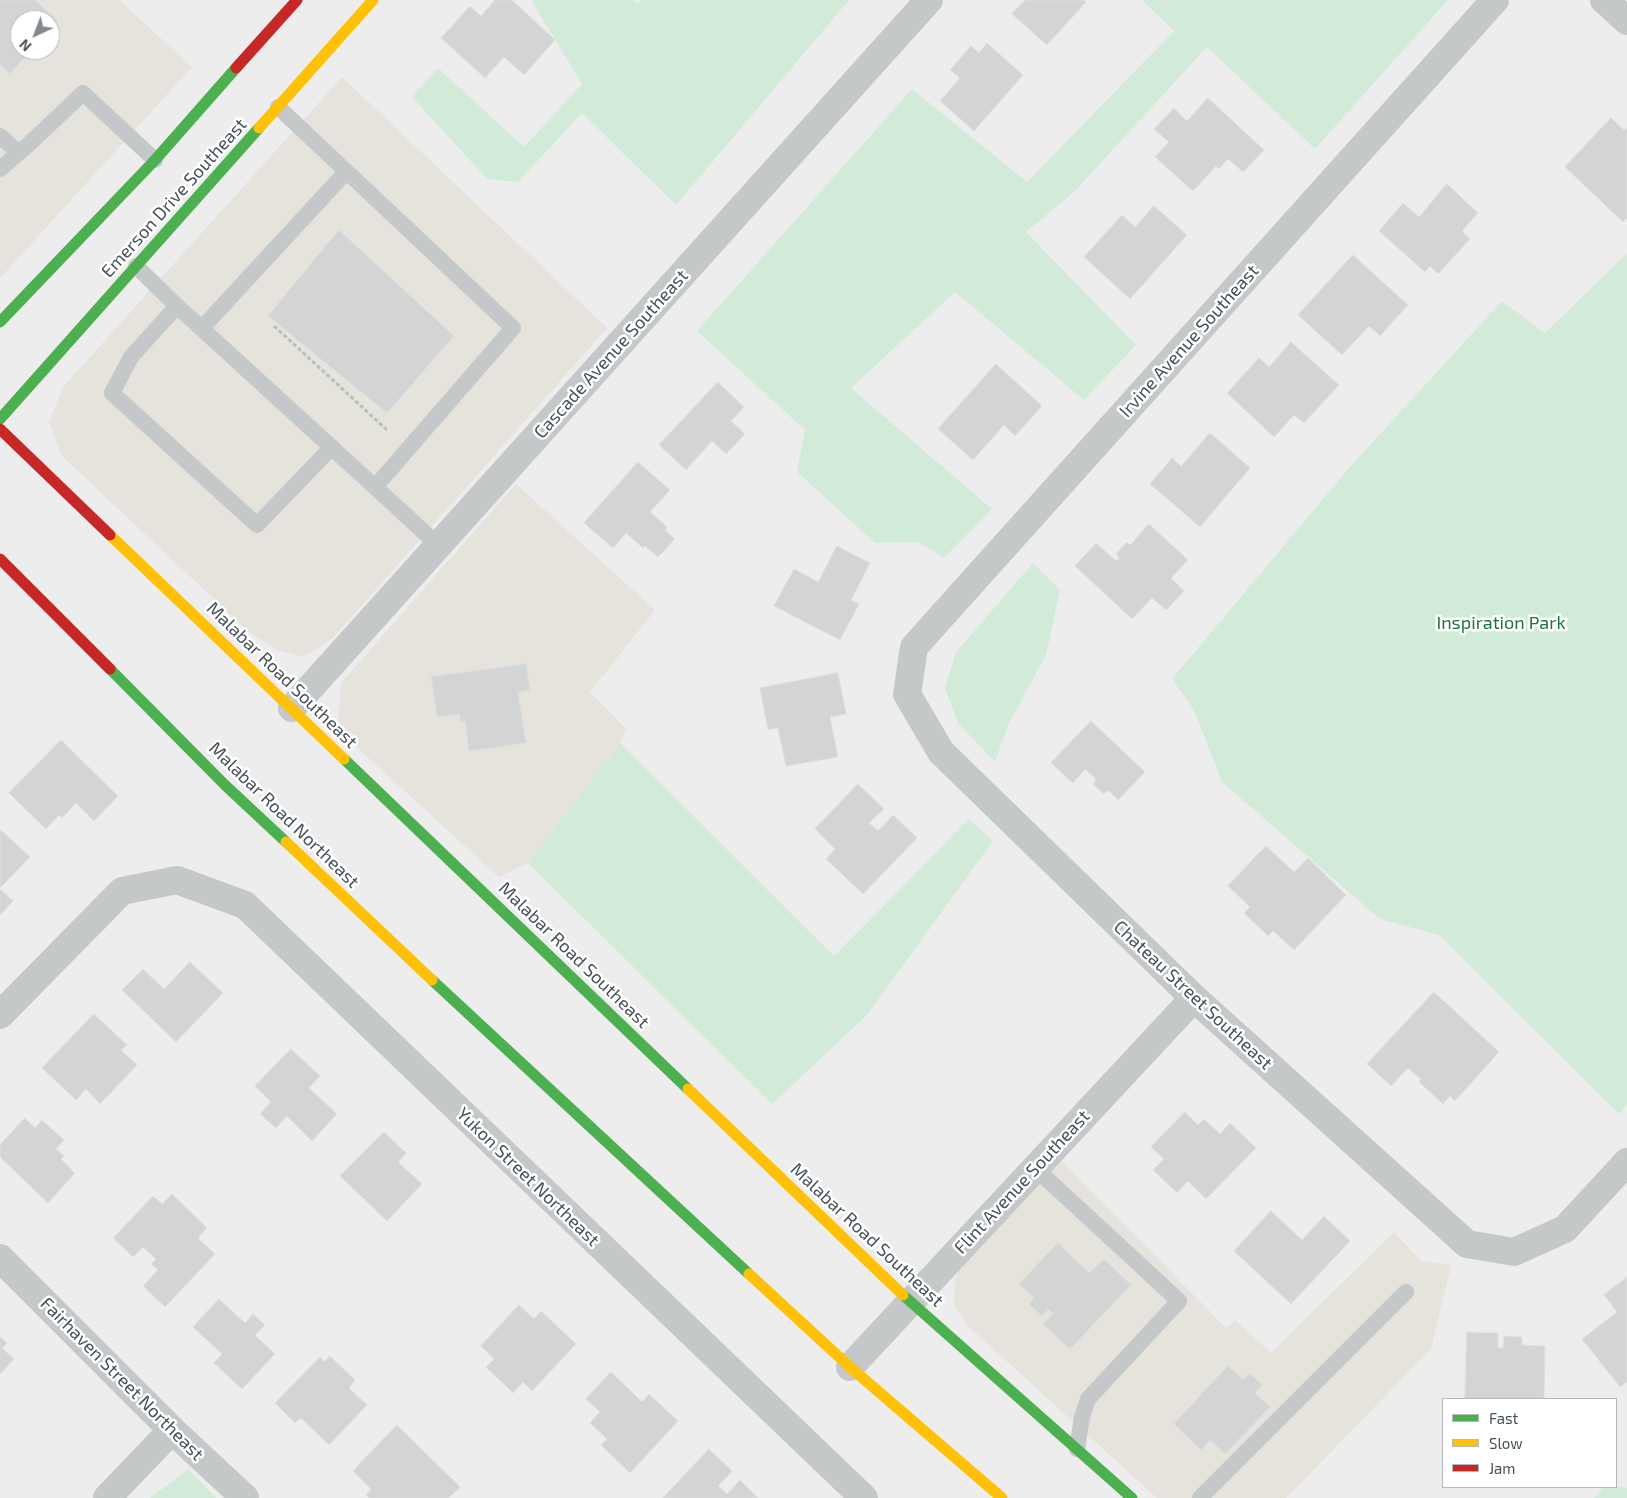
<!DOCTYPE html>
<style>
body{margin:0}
#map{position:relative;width:1627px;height:1498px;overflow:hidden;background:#ededed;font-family:"Exo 2",sans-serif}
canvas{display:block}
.legend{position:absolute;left:1442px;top:1398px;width:175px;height:90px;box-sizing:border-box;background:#fff;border:1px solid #b5b9bc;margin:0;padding:6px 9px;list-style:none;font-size:15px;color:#455158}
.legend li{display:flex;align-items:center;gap:10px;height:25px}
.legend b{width:25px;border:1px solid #b5b9bc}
.north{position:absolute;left:10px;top:10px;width:50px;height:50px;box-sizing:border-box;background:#fff;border:1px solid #b5b9bc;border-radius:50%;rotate:223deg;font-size:14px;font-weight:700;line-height:20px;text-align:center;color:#455158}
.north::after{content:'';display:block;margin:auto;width:18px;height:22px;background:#80888c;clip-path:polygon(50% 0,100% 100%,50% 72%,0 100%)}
</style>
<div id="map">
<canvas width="1627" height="1498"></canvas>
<ul class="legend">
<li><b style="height:6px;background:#4caf50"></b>Fast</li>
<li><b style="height:6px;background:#ffc107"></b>Slow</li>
<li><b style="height:6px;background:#c62828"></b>Jam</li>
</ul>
<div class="north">N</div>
</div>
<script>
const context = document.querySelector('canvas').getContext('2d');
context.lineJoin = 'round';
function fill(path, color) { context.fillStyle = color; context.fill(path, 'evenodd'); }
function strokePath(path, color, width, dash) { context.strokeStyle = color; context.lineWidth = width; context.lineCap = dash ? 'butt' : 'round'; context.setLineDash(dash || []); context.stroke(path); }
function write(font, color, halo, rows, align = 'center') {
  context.font = font + ' "Exo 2",sans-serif'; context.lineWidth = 5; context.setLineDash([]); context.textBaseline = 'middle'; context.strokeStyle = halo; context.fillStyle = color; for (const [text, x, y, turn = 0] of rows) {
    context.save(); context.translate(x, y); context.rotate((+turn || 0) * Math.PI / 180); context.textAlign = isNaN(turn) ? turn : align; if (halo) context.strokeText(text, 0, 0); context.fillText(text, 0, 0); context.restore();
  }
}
const commercial = new Path2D(`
 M0,0H119L192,67L0,278ZM20,20H50V50H20Z
 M342,77L607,328L332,639L304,657L276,650L248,631L62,456L49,422L63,387Z
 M516,484L655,610L590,692L626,729L620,743L528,863L499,877L353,744L338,721L341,683Z
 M1060,1159L1226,1328L1235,1320L1271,1353L1394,1232L1421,1261L1451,1265L1431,1349L1286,1498H1157L968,1326L954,1304L955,1279L962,1262Z`);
const green = new Path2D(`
 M531,0H633L638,4L641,0H849L676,205L582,113L518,182L487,179L412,97L438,68L524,147L582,84Z
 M1142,0H1448L1315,149L1207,47L1073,193L1026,232L1136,345L1084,400L955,292L851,388L992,509L944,558L919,542L875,543L797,472L805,430L697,331L912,89L1027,182L1174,31Z
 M1627,253V1104L1619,1114L1439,935L1380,919L1222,782L1194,710L1172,679L1349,468L1502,301L1545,333Z
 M1033,563L1060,590L1046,655L1008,725L995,762L958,723L945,688L956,652Z
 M620,743L834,956L969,819L993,841L867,1015L772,1104L528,863Z
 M188,1469L216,1498H150Z
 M1616,1486L1627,1488V1498H1594L1605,1487Z`);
const building = new Path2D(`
 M0,0H35L58,21L50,31V20H20V50H32L10,74L0,64Z
 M495,0H512L555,40L524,75L504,57L485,78L441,38L470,6L481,16Z
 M1025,0H1083L1086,2L1047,45L1012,14Z
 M987,43L1023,75L974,131L940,101L960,78L950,70L971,46L979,53Z
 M1208,98L1264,150L1243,172L1228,159L1219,169L1216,166L1193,191L1155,157L1169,142L1154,129L1174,108L1187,121Z
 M1611,118L1624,130L1627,128V218L1623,222L1565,167Z
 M1447,184L1478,213L1462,231L1470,239L1438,274L1430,266L1425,272L1379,231L1403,203L1419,217Z
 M1154,206L1187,235L1130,299L1084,257L1122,215L1135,227Z
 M339,230L454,336L387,413L268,316Z
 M1353,255L1408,305L1380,336L1369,326L1342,355L1298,315Z
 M1291,342L1339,385L1304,423L1294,415L1274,437L1227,393L1259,358L1269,367Z
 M996,364L1042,406L1015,436L1004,425L973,460L938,429Z
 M718,382L744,407L731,421L745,434L726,454L712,441L686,470L659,445Z
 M1210,433L1250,468L1200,527L1150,484L1172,458L1181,466Z
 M638,462L670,490L650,512L667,527L665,530L675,539L658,557L645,546L643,548L626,533L613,548L584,523Z
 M1149,524L1188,560L1171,578L1184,591L1166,610L1152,598L1132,619L1075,566L1096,543L1116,561L1120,558L1116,554L1127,542L1130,545Z
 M837,546L870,563L851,600L859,604L840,640L774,606L794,569L818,582Z
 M526,664L530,690L518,692L526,743L469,751L465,721L461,722L459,714L437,717L431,677Z
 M838,673L846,714L830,717L838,757L786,766L778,728L768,730L760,688Z
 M1091,721L1145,772L1118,800L1108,790L1104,794L1093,784L1096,779L1085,769L1073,783L1051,763Z
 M61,740L118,796L94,821L76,803L62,818L59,815L46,829L9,793Z
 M858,784L884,809L869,823L878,831L893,815L917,838L863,894L826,859L835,849L815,829Z
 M1,830L30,857L0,888V831Z
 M1266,846L1294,872L1308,858L1346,895L1294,950L1273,931L1268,936L1244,913L1250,907L1228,886Z
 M0,889L13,901L0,915Z
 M190,962L223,993L176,1042L122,990L143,969L164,989Z
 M1434,992L1499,1052L1455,1101L1450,1096L1443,1104L1419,1082L1421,1079L1408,1068L1391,1086L1367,1064Z
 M94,1014L127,1045L121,1050L137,1065L100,1104L86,1089L76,1100L42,1068Z
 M291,1049L320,1076L309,1088L337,1114L312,1141L287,1116L276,1128L260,1114L271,1102L255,1086Z
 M1185,1112L1198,1125L1204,1119L1220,1134L1230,1123L1256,1148L1206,1199L1188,1181L1177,1193L1153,1170L1164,1159L1151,1147Z
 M25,1118L35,1128L42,1120L64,1140L56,1149L64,1156L61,1159L75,1173L48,1203L0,1157V1145Z
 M384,1132L406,1153L398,1162L422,1184L387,1221L340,1176Z
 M172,1194L207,1228L198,1238L215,1254L165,1307L143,1286L158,1270L151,1264L156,1259L143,1247L133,1257L113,1238L153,1196L162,1204Z
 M1271,1211L1302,1240L1324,1216L1350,1241L1291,1304L1234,1251Z
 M1058,1243L1089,1273L1104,1259L1131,1285L1070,1349L1043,1324L1053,1314L1049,1309L1042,1316L1029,1304L1034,1298L1019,1284Z
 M1627,1277V1382L1620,1387L1582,1339L1617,1312L1604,1295Z
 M219,1299L245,1323L253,1314L265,1325L255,1335L275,1354L242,1389L214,1363L222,1354L193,1327Z
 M519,1305L534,1319L541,1311L576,1344L532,1391L523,1382L513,1393L486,1367L494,1359L481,1346Z
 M1467,1332L1498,1333V1348H1503L1504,1336L1522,1337V1345L1545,1346L1544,1399H1465Z
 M0,1337L7,1343L2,1348L14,1359L0,1374Z
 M330,1356L355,1380L349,1388L367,1405L329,1445L301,1418L295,1423L275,1403L320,1357L324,1362Z
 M1228,1366L1243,1380L1249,1373L1262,1385L1255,1393L1270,1407L1225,1454L1210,1440L1201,1450L1174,1424Z
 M611,1372L642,1402L649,1394L678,1421L630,1473L601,1445L607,1439L590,1423L600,1412L586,1399Z
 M397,1425L460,1487L449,1498H369L366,1495L371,1489L353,1471Z
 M709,1449L732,1471L718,1486L727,1494L740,1480L758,1498H663Z`);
const path = new Path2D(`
 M274,326L387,430`);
const lane = new Path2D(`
 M278,107L513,328L375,487L438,545
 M0,136L19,153
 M0,169L28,145L83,93L155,160
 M136,266L177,306L375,487
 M177,306L131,357L112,393L257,525L332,447
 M202,328L346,172
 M1035,1168L1179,1301L1088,1399L1082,1417L1077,1449
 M1200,1498L1406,1292`);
const street = new Path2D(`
 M1495,0L914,647L907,694L941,752L1194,998L1467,1244L1514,1252L1565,1229L1627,1162
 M1604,0L1627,21
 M292,708L929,0
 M0,1015L122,891L177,880L245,905L864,1498
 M0,1258L172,1430L245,1498
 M850,1367L1194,998
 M107,1498L172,1430`);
const fast = new Path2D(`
 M0,322L155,160L236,68
 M0,419L259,128
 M110,669L225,785L286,842
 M344,759L688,1089
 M432,980L749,1274
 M903,1295L1132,1498`);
const slow = new Path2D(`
 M259,128L373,0
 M110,535L344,759
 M286,842L432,980
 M688,1089L903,1295
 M749,1274L850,1367L1002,1498`);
const jam = new Path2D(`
 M236,68L297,0
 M0,429L110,535
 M0,559L110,669`);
const streetNames = [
 ["Emerson Drive Southeast",174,198,-48],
 ["Irvine Avenue Southeast",1189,341,-48],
 ["Cascade Avenue Southeast",611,354,-48],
 ["Malabar Road Southeast",282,675,44],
 ["Malabar Road Northeast",284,815,44],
 ["Malabar Road Southeast",574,955,44],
 ["Chateau Street Southeast",1193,995,43],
 ["Yukon Street Northeast",528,1177,44],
 ["Flint Avenue Southeast",1022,1182,-47],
 ["Malabar Road Southeast",867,1235,43],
 ["Fairhaven Street Northeast",122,1379,45]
];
const parkNames = [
 ["Inspiration Park",1501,623]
];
fill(commercial, '#e6e2dc');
fill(green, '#d2ebd9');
fill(building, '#d3d5d5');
strokePath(building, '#dedfe0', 1);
strokePath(path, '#b4c0bb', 3, [4, 2.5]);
strokePath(lane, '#c4c8c9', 16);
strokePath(street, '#c4c8c9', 28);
strokePath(fast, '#4caf50', 11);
strokePath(slow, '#ffc107', 11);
strokePath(jam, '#c62828', 11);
write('18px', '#455158', '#fff', streetNames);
write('18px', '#1c733e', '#fff', parkNames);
</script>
